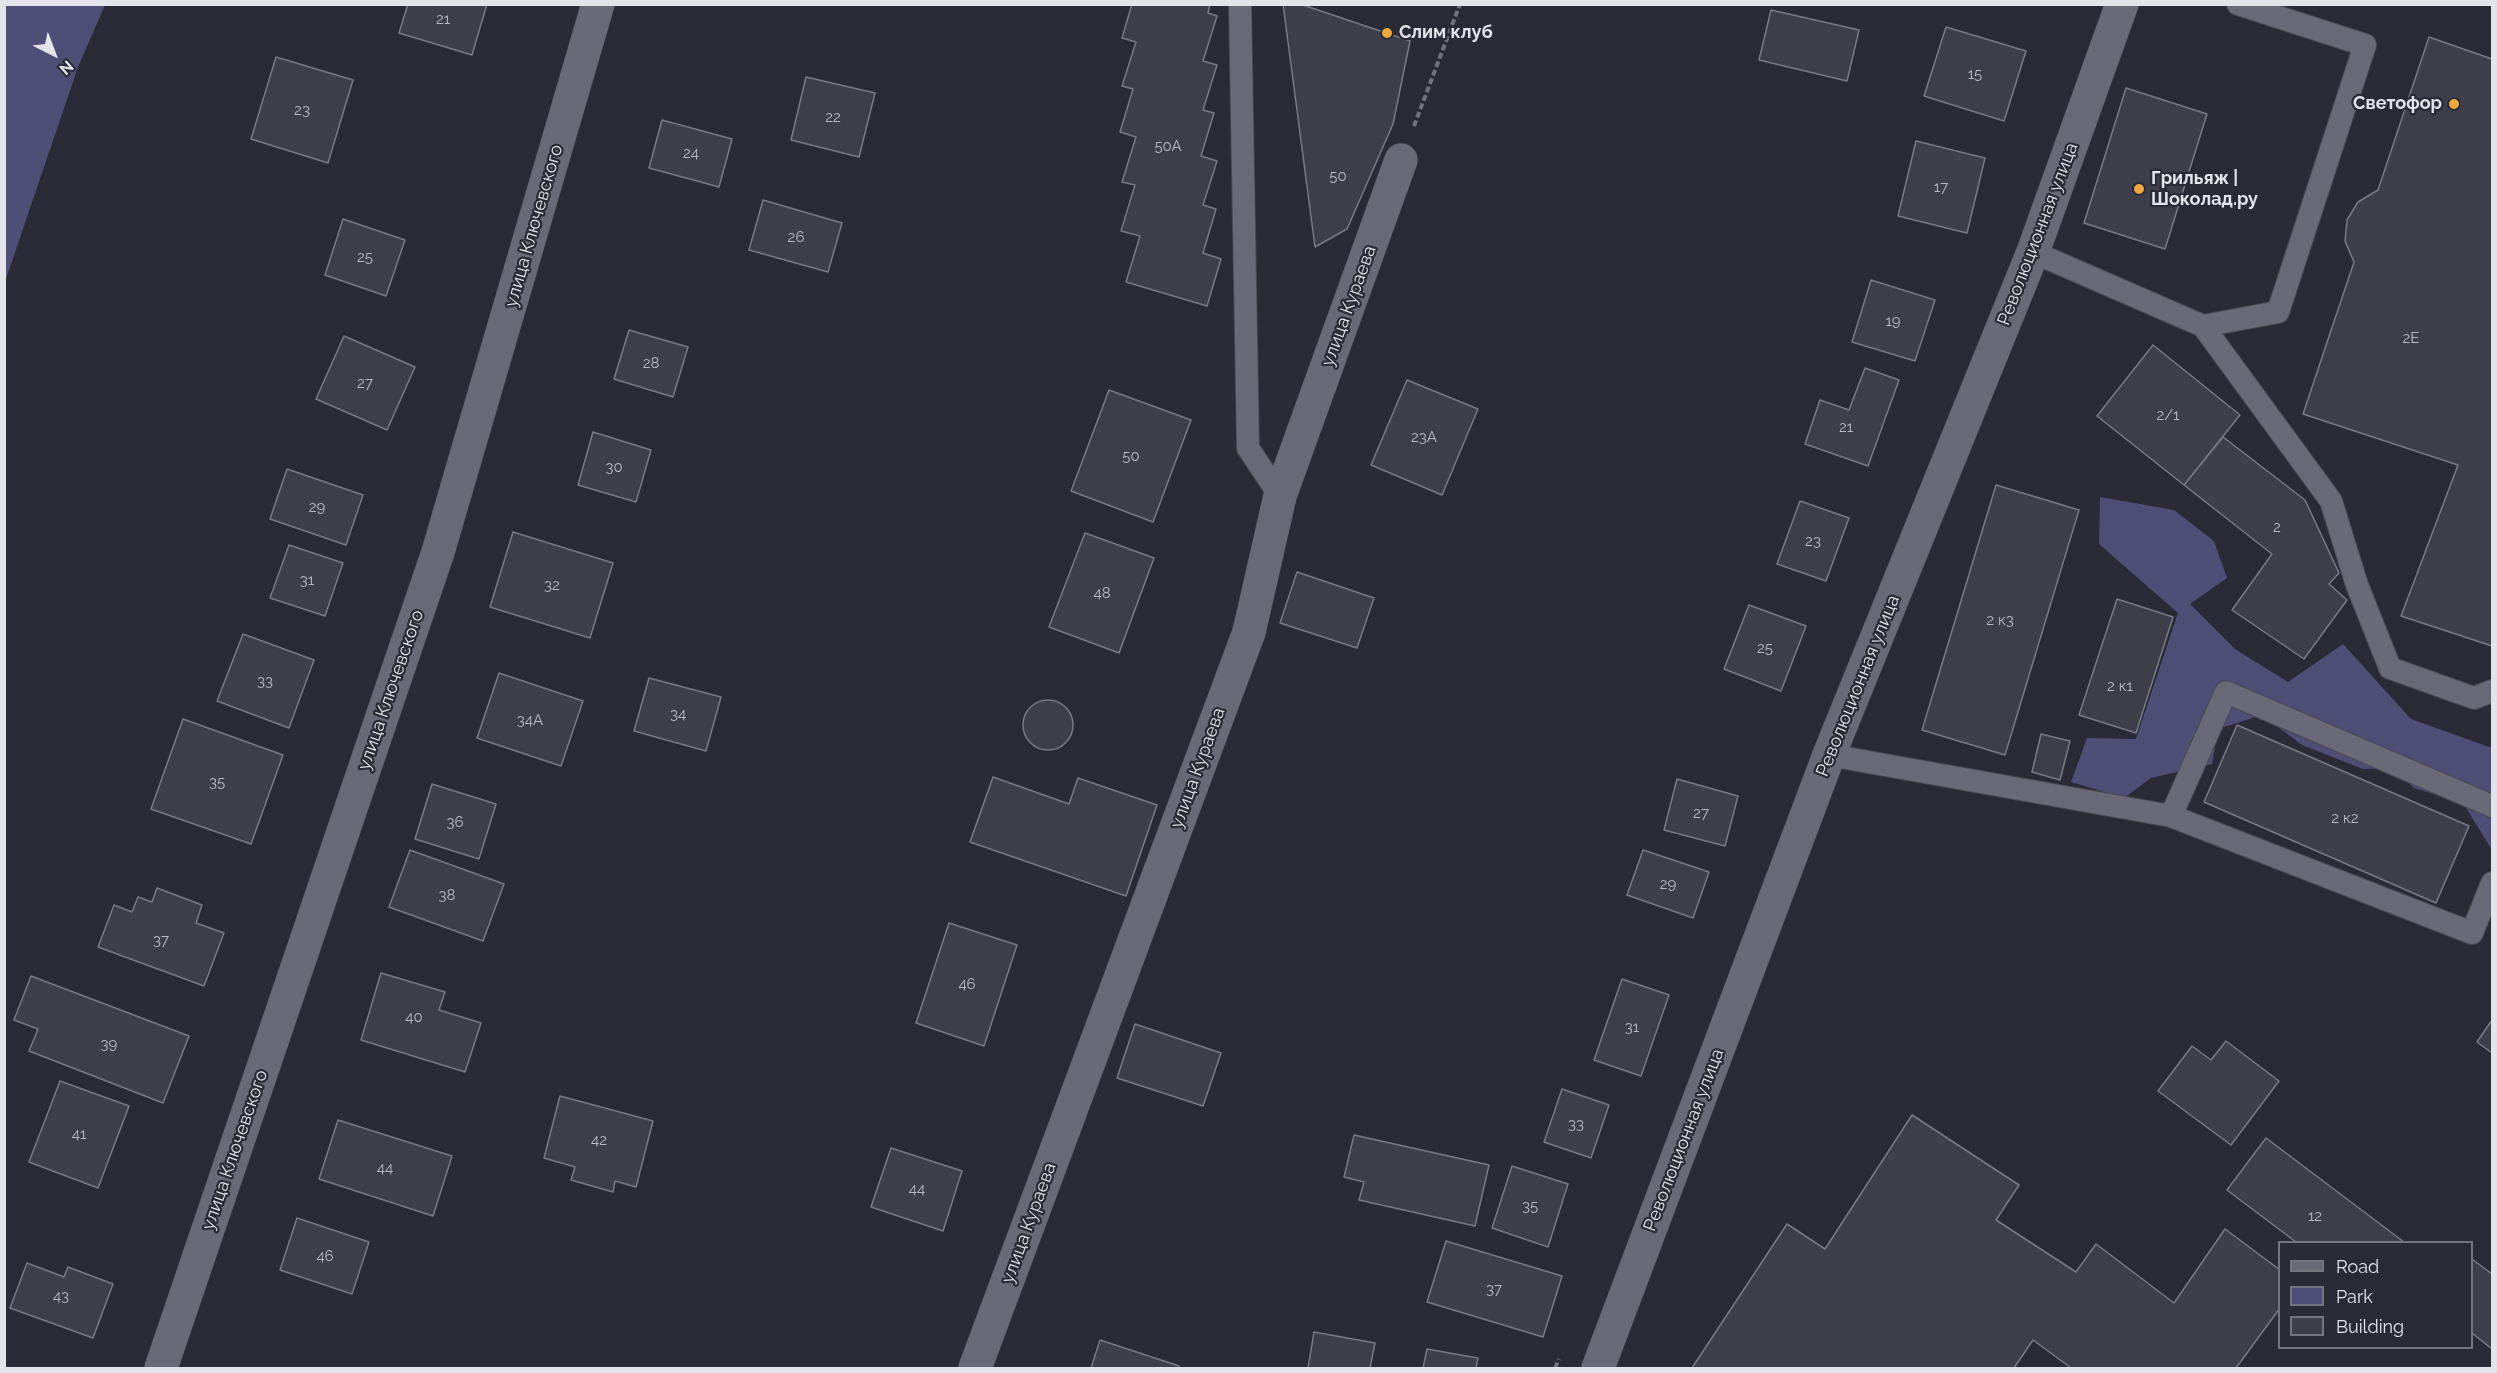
<!DOCTYPE html>
<meta charset="utf-8">
<style>
body{margin:0}
#map{position:relative;width:2497px;height:1373px;overflow:hidden;background:#2a2b36;font-family:Raleway,sans-serif}
canvas{display:block}
.frame{position:absolute;inset:0;border:6px solid #e3e3eb;pointer-events:none}
.legend{position:absolute;left:2278px;top:1241px;width:195px;height:108px;box-sizing:border-box;background:#2a2b36;border:2px solid #74757e;margin:0;padding:8px 10px;list-style:none;font-size:18px;color:#e3e3eb}
.legend li{display:flex;align-items:center;gap:12px;height:30px}
.legend b{width:30px;border:2px solid #74757e}
.north{position:absolute;left:24px;top:24px;width:60px;height:60px;-webkit-text-stroke:4px #2a2b36;paint-order:stroke;rotate:138deg;font-size:16px;font-weight:700;line-height:24px;text-align:center;color:#e3e3eb}
.north::after{content:'';display:block;margin:auto;width:21px;height:27px;background:#e3e3eb;clip-path:polygon(50% 0,100% 100%,50% 72%,0 100%)}
</style>
<div id="map">
<canvas width="2497" height="1373"></canvas>
<div class="frame"></div>
<ul class="legend">
<li><b style="height:8px;background:#696977"></b>Road</li>
<li><b style="height:16px;background:#4e4e76"></b>Park</li>
<li><b style="height:16px;background:#3e3f4b"></b>Building</li>
</ul>
<div class="north">N</div>
</div>
<script>
const context = document.querySelector('canvas').getContext('2d');
context.lineJoin = 'round';
function fill(path, color) { context.fillStyle = color; context.fill(path, 'evenodd'); }
function strokePath(path, color, width, dash) { context.strokeStyle = color; context.lineWidth = width; context.lineCap = dash ? 'butt' : 'round'; context.setLineDash(dash || []); context.stroke(path); }
function write(font, color, halo, rows, align = 'center') {
  context.font = font + ' Raleway,sans-serif'; context.lineWidth = 4.5; context.setLineDash([]); context.textBaseline = 'middle'; context.strokeStyle = halo; context.fillStyle = color; for (const [text, x, y, turn = 0] of rows) {
    context.save(); context.translate(x, y); context.rotate((+turn || 0) * Math.PI / 180); context.textAlign = isNaN(turn) ? turn : align; if (halo) context.strokeText(text, 0, 0); context.fillText(text, 0, 0); context.restore();
  }
}
const green = new Path2D(`
 M5,4L105,5L78,67L5,282Z
 M2100,497L2174,510L2214,541L2227,578L2190,604L2235,649L2288,682L2343,644L2411,719L2492,748V850L2463,803L2414,788L2392,768L2363,769L2302,745L2262,715L2218,729L2212,764L2151,778L2124,798L2071,782L2087,738L2136,739L2178,613L2099,544Z`);
const building = new Path2D(`
 M408,4H487L472,55L399,33Z
 M1132,4H1210L1208,13L1217,16L1203,61L1217,65L1203,110L1214,113L1201,156L1217,161L1203,205L1216,209L1203,253L1221,259L1207,306L1126,282L1140,236L1121,231L1135,185L1122,182L1136,137L1120,132L1133,89L1122,86L1136,42L1122,38Z
 M1283,4H1300L1410,41L1393,124L1347,229L1315,247Z
 M1771,10L1859,30L1847,81L1759,60Z
 M1946,27L2026,51L2004,121L1924,96Z
 M2429,37L2492,59V646L2401,616L2458,465L2303,414L2354,262L2345,241L2347,220L2358,202L2378,190Z
 M276,57L353,80L328,163L251,139Z
 M806,77L875,93L859,157L791,140Z
 M2126,88L2207,114L2165,249L2084,223Z
 M662,120L732,139L719,187L649,168Z
 M1916,141L1985,158L1967,233L1898,216Z
 M763,200L842,223L828,272L749,250Z
 M343,219L405,240L386,296L325,275Z
 M1871,280L1935,300L1915,361L1852,342Z
 M629,330L688,347L673,397L614,379Z
 M344,336L415,367L387,430L316,399Z
 M2153,345L2240,415L2184,485L2097,416Z
 M1865,368L1899,380L1868,466L1805,444L1820,400L1849,410Z
 M1407,380L1478,409L1442,495L1371,465Z
 M1109,390L1191,420L1153,522L1071,491Z
 M593,432L651,450L636,502L578,485Z
 M2223,437L2305,500L2339,573L2329,584L2347,600L2304,659L2232,610L2272,554L2184,485Z
 M287,469L363,495L346,545L270,519Z
 M1996,485L2079,510L2005,755L1922,730Z
 M1800,501L1849,518L1826,581L1777,564Z
 M513,532L613,563L590,638L490,607Z
 M1085,533L1154,558L1119,653L1049,627Z
 M289,545L343,563L325,616L270,598Z
 M1297,572L1374,598L1357,648L1280,623Z
 M2117,599L2173,617L2136,733L2079,715Z
 M1749,605L1806,626L1781,691L1724,669Z
 M243,634L314,660L289,728L217,701Z
 M499,673L583,701L561,766L477,738Z
 M649,678L721,697L706,751L634,731Z
 M1023 725a25 25 0 1 1 50 0a25 25 0 1 1-50 0Z
 M183,719L283,755L251,844L151,809Z
 M2237,725L2469,826L2436,903L2204,802Z
 M2041,734L2070,741L2060,780L2032,772Z
 M993,777L1069,804L1078,778L1157,805L1126,896L970,842Z
 M1677,779L1738,796L1725,846L1664,830Z
 M432,784L496,804L479,859L415,839Z
 M410,850L504,884L483,941L389,907Z
 M1643,850L1709,872L1693,918L1627,895Z
 M157,888L202,905L196,923L224,933L204,986L98,947L114,905L132,912L138,897L152,902Z
 M949,923L1017,945L984,1046L916,1023Z
 M381,973L445,992L439,1010L481,1023L465,1072L361,1040Z
 M31,976L189,1036L163,1103L29,1051L38,1029L14,1020Z
 M1622,979L1669,995L1641,1076L1594,1060Z
 M2492,1020V1053L2477,1042Z
 M1135,1024L1221,1053L1203,1106L1117,1078Z
 M2226,1041L2279,1081L2231,1145L2158,1091L2192,1046L2211,1060Z
 M60,1081L129,1106L98,1188L29,1162Z
 M1562,1089L1609,1105L1591,1158L1544,1142Z
 M560,1096L653,1121L636,1187L615,1181L613,1192L571,1180L575,1167L544,1158Z
 M1912,1115L2019,1185L1996,1220L2076,1272L2096,1244L2174,1303L2225,1229L2280,1270V1308L2236,1368H2071L2033,1340L2014,1368H1692L1787,1224L1825,1249Z
 M338,1120L452,1156L433,1216L319,1179Z
 M1354,1135L1489,1165L1475,1226L1359,1200L1364,1182L1344,1177Z
 M2266,1138L2404,1242H2296L2227,1190Z
 M891,1148L962,1171L943,1231L871,1207Z
 M1512,1166L1568,1184L1548,1247L1492,1228Z
 M297,1218L369,1242L352,1294L280,1270Z
 M1446,1241L1562,1276L1543,1337L1427,1302Z
 M2472,1259L2492,1274V1349L2472,1333Z
 M27,1263L64,1277L68,1267L113,1284L93,1338L10,1308Z
 M1314,1332L1375,1343L1370,1368H1308Z
 M1100,1340L1179,1366L1178,1368H1091Z
 M1427,1349L1478,1358L1476,1368H1423Z`);
const path = new Path2D(`
 M1414,126L1460,4
 M1555,1368L1559,1359`);
const service = new Path2D(`
 M1240,4L1248,448L1280,496
 M2033,252L2203,326L2331,501L2357,585L2390,668L2474,698L2492,691
 M2203,326L2278,312L2365,45L2238,4
 M1829,755L2171,816L2472,933L2492,883
 M2171,816L2226,692L2492,806`);
const minor = new Path2D(`
 M161,1368L438,552L598,4
 M975,1368L1249,632L1280,496L1401,160
 M1598,1368L1829,755L2033,252L2122,4`);
const markers = [
 [1387,33,6,"#eea73d"],
 [2454,104,6,"#eea73d"],
 [2139,189,6,"#eea73d"]
];
const numberNames = [
 ["21",443,19],
 ["15",1975,74],
 ["23",302,110],
 ["22",833,117],
 ["50А",1168,146],
 ["24",691,153],
 ["50",1338,176],
 ["17",1941,187],
 ["26",796,237],
 ["25",365,257],
 ["19",1893,321],
 ["2Е",2411,338],
 ["28",651,363],
 ["27",365,383],
 ["2/1",2168,415],
 ["21",1846,427],
 ["23А",1424,437],
 ["50",1131,456],
 ["30",614,467],
 ["29",317,507],
 ["2",2277,527],
 ["23",1813,541],
 ["31",307,580],
 ["32",552,585],
 ["48",1102,593],
 ["2 к3",2000,620],
 ["25",1765,648],
 ["33",265,681],
 ["2 к1",2120,686],
 ["34",678,714],
 ["34А",530,720],
 ["35",217,782],
 ["27",1701,813],
 ["2 к2",2345,818],
 ["36",455,822],
 ["29",1668,884],
 ["38",447,895],
 ["37",161,940],
 ["46",967,984],
 ["40",414,1017],
 ["31",1632,1027],
 ["39",109,1044],
 ["33",1576,1124],
 ["41",79,1134],
 ["42",599,1140],
 ["44",385,1168],
 ["44",917,1189],
 ["35",1530,1206],
 ["12",2315,1216],
 ["46",325,1256],
 ["37",1494,1289],
 ["43",61,1296]
];
const poiNames = [
 ["Слим клуб",1399,33],
 ["Светофор",2442,104,"right"],
 ["Грильяж |",2151,179],
 ["Шоколад.ру",2151,200]
];
const streetNames = [
 ["улица Ключевского",534,226,-74],
 ["Революционная улица",2038,234,-69],
 ["улица Кураева",1349,306,-70],
 ["Революционная улица",1858,686,-68],
 ["улица Ключевского",391,690,-71],
 ["улица Кураева",1198,768,-70],
 ["Революционная улица",1684,1140,-69],
 ["улица Ключевского",235,1150,-71],
 ["улица Кураева",1029,1223,-70]
];
fill(green, '#4e4e76');
fill(building, '#3e3f4b');
strokePath(building, '#797a87', 1.5);
strokePath(service, '#494953', 24);
strokePath(minor, '#494953', 34);
strokePath(path, '#71727c', 4, [6, 3]);
strokePath(service, '#696977', 22);
strokePath(minor, '#696977', 33);
for (const [x, y, r, color] of markers) { const dot = new Path2D(); dot.arc(x, y, r, 0, 2 * Math.PI); context.fillStyle = color; context.fill(dot); strokePath(dot, '#2a2b36', 2); }
write('15px', '#babac3', null, numberNames);
write('bold 18px', '#e3e3eb', '#2a2b36', poiNames, 'left');
write('18px', '#e3e3eb', '#2a2b36', streetNames);
</script>
